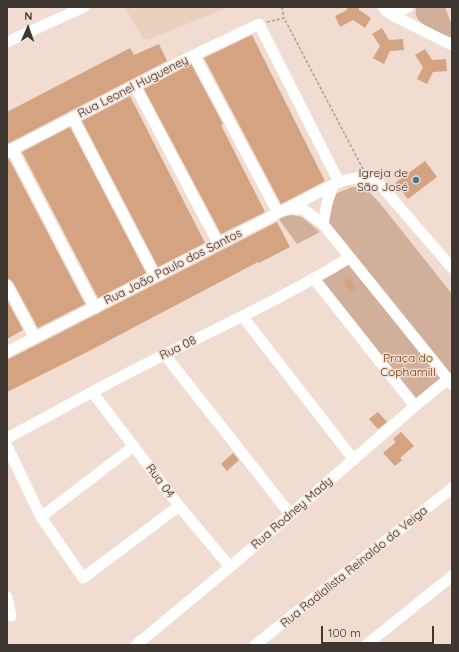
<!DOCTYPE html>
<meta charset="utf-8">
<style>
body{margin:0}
#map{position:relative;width:459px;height:652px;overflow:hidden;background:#f0dcd0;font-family:Quicksand,sans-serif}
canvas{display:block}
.frame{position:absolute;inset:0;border:8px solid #3e3631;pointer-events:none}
.north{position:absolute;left:8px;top:8px;width:40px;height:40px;-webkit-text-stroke:3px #f0dcd0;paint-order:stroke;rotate:2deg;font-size:11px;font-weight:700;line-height:16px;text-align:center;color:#3e3631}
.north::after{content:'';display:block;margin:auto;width:14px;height:18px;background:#3e3631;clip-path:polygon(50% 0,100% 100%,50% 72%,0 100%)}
.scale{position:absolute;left:321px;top:626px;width:113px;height:18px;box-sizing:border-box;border:2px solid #3e3631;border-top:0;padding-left:5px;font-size:12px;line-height:14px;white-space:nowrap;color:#3e3631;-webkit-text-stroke:3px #f0dcd0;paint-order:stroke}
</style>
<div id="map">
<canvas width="459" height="652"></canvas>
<div class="frame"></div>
<div class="north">N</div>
<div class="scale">100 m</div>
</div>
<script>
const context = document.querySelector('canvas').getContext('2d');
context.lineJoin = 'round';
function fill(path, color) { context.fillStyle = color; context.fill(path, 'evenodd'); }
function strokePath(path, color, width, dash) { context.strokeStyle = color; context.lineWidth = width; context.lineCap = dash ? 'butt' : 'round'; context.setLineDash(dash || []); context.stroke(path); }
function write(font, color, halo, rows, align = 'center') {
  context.font = font + ' Quicksand,sans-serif'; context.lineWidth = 3; context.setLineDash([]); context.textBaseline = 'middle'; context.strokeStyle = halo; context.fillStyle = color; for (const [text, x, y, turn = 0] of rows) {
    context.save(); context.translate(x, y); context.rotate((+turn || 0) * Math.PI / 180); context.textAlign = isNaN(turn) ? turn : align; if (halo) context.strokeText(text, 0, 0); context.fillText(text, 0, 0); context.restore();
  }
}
const built = new Path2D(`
 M125,7H229L150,39H143Z`);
const green = new Path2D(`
 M417,7H445L452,26V38C441,33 408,23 417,7Z
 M352,187L365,188L379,202L452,294V383L326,223L327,208L337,193Z
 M292,215L302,217L320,232L297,244L278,218Z
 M347,263L442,378L415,401L318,280Z`);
const building = new Path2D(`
 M347,7H359V10L371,18L365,28L353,20L340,27L335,16L347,10Z
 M382,28L389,40L403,39L404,50L390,51L384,64L373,58L380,46L372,34Z
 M252,35L325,181L281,204L204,58Z
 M159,44L167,61L7,144V112L130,48L134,55Z
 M425,49L432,60L446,59L447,71L433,72L427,84L417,79L423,67L415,55Z
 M191,64L223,124L221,125L226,135L265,212L221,234L144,89Z
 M130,96L205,243L158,267L82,121Z
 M70,127L146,273L98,298L22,152Z
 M7,159H9L85,304L38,328L13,282L7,278Z
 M425,161L437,177L408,199L395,183Z
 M277,222L290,247L259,263L258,262L89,351L7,392V360Z
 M347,277L356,288L351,292L342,282Z
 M7,300L23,330L7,339Z
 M378,412L387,422L378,429L369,419Z
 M401,432L414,446L400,458L402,460L395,466L383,453L396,442L393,439Z
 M233,453L239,460L227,471L221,464Z`);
const path = new Path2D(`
 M282,7L284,18
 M267,22L284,18L363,169`);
const minor = new Path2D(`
 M383,7L385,10L392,15L452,45
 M392,15L408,7
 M7,42L84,7
 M194,55L278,213
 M135,86L218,243
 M73,118L155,276
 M12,149L95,308
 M7,152L194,55L259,24L339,182
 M333,185L327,203L323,224L452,384
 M288,209H303L323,224
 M315,280L415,406
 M7,285L35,338
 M243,317L354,460
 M7,352L333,185C349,177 362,176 378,182L452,268
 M165,355L290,514
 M93,393L179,506L230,567
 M7,438C60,410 112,380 166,354C228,323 290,294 349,258
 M7,446L41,517L83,578L179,506
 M41,517L134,446
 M7,597L11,616
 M136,645L230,567L415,406L448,379
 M255,645L452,488
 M366,645L452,576`);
const markers = [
 [416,180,4,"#417c94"]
];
const streetNames = [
 ["Rua Leonel Hugueney",133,87,-27],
 ["Rua João Paulo dos Santos",173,267,-27],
 ["Rua 08",178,348,-26],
 ["Rua 04",160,481,53],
 ["Rua Rodney Mady",292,513,-41],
 ["Rua Radialista Reinaldo da Veiga",354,567,-39]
];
const poiNames = [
 ["Igreja de",408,173],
 ["São José",408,187]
];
const parkNames = [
 ["Praça do",408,358],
 ["Cophamill",408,372]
];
fill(built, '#ead0bf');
fill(green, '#d0b09a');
fill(building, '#d4a382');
strokePath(path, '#ac9d93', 1.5, [3, 2]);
strokePath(minor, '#fff', 11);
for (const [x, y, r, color] of markers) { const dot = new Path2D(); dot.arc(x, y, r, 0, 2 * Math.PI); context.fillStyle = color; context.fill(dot); strokePath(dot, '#f0dcd0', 1.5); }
write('12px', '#3e3631', '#f0dcd0', streetNames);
write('12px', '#3e3631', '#f0dcd0', poiNames, 'right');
write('12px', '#7d400b', '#f0dcd0', parkNames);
</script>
